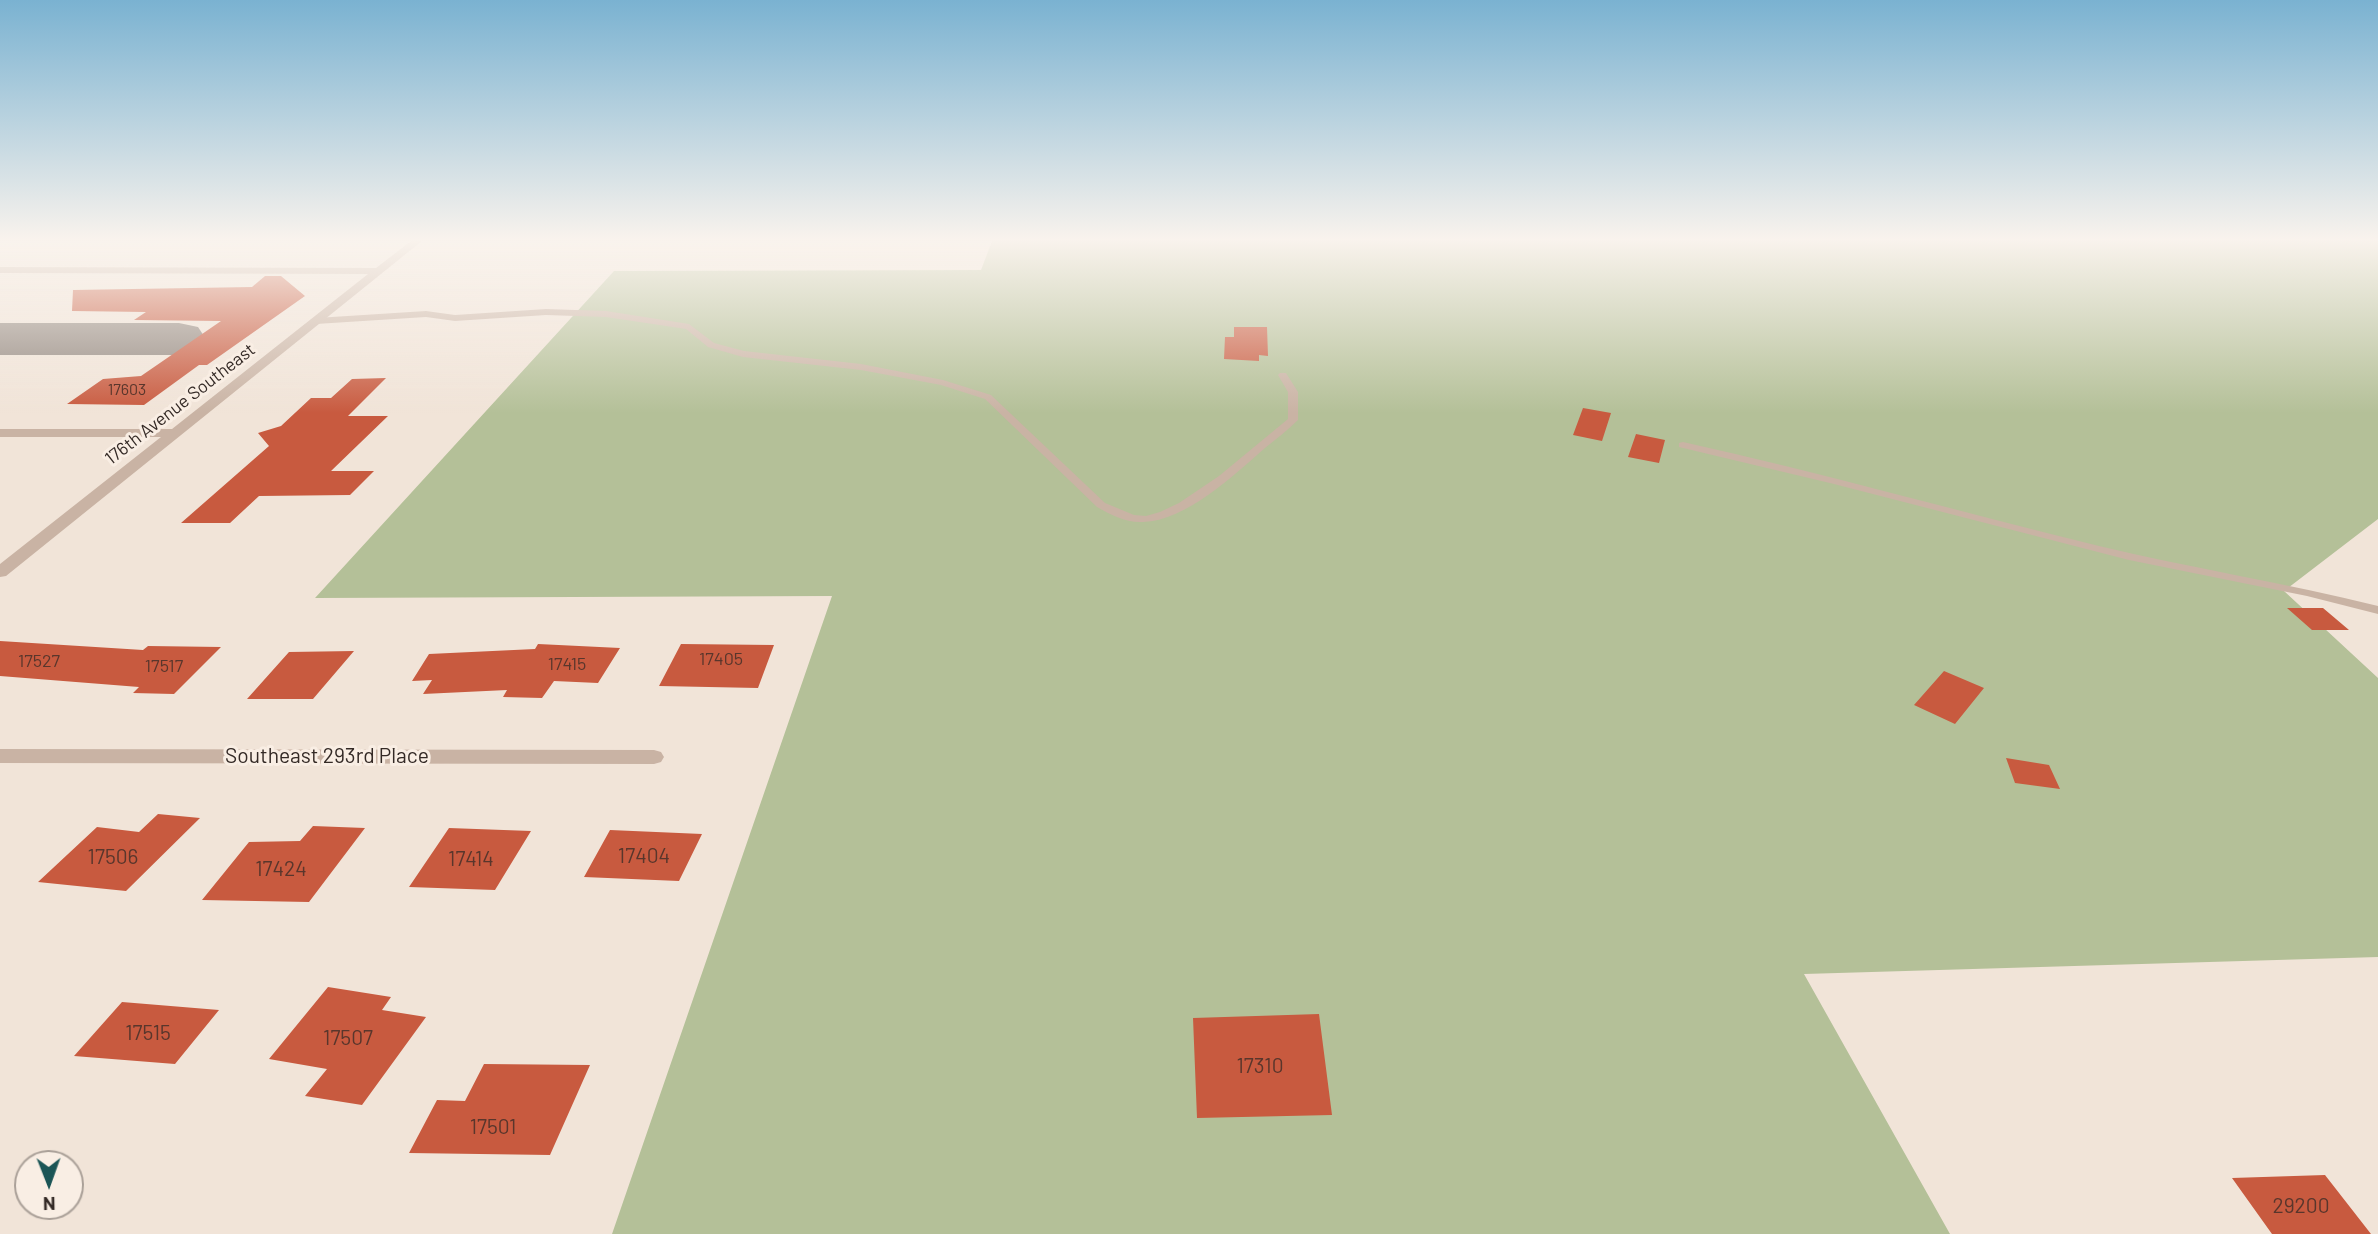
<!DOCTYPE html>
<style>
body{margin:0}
#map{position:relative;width:2378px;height:1234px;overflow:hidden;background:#f1e4d8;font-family:Barlow,sans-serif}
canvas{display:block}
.north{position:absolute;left:14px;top:1150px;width:70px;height:70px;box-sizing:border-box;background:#f9eee4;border:2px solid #aaa098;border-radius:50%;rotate:179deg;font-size:19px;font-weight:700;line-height:28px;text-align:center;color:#342a26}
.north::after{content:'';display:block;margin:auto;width:24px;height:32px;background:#1b5556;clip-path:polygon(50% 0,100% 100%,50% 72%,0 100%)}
</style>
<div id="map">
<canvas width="2378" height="1234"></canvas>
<div class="north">N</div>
</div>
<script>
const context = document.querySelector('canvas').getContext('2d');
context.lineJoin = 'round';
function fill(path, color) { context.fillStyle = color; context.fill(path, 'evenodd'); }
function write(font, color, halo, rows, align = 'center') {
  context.font = font + ' Barlow,sans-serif'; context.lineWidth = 6; context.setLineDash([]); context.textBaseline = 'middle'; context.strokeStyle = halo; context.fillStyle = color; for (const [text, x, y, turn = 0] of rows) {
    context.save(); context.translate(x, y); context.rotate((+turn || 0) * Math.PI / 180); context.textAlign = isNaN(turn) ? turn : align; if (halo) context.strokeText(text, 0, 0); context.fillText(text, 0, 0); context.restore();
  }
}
const green = new Path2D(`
 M992,241H2378V519L2284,591L2378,678V957L1804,974L1950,1234H612L832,596L315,598L614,271L981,270Z`);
const taxiway = new Path2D(`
 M0,323H179L198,327L206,339L198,351L179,355H0Z`);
const building = new Path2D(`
 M265,276H281L305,296L207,365H199L144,405L67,404L103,379L141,376L221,321L134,320L146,312L72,311L73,290L252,287Z
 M1234,327H1267L1268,356L1259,355V361L1224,359L1225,337H1234Z
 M386,378L348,416H388L331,471H374L350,495L259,496L230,523H181L269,446L258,433L281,426L311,398H331L352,379Z
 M1583,408L1611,413L1602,441L1573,435Z
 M1636,434L1665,440L1659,463L1628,457Z
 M2287,608H2323L2349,630H2312Z
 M0,641L143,650L148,646L221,647L174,694L133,693L139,687L0,676Z
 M538,644L620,648L598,683L554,681L542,698L503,697L507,690L423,694L432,680L412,681L429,654L535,649Z
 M681,644L774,645L758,688L659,686Z
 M354,651L313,699H247L289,652Z
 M1944,671L1984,688L1955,724L1914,705Z
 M2006,758L2049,765L2060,789L2015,783Z
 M158,814L200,818L126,891L38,882L97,827L139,832Z
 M313,826L365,828L309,902L202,900L249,842L300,841Z
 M449,828L531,831L495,890L409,887Z
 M610,830L702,834L679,881L584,877Z
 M328,987L391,997L382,1010L426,1017L362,1105L305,1096L327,1069L269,1059Z
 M122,1002L219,1010L175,1064L74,1056Z
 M1319,1014L1332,1115L1197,1118L1193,1018Z
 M484,1064L590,1065L550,1155L409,1153L437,1100L465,1101Z
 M2325,1175L2371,1234H2272L2232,1178Z`);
const service = new Path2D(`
 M546,309L606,311L689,324L714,343L744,351L861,364L943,380L991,395L1105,503L1134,515L1146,516L1160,512L1179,503L1219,476L1288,419V392L1278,375L1280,373H1286L1298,392V420C1288,430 1276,439 1265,448C1234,475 1186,521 1143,522C1126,523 1111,515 1097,507L985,399L941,385L861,370L743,357L708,347L686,329L606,317L546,315L455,321L426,317L316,324L312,321L316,318L426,311L455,315Z
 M1683,442C1823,473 1960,512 2099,546C2191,568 2286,583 2378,606V614L2307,596L2129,560L1834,484L1679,447V443Z`);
const minor = new Path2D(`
 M411,241H422L6,576L0,577V564L161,437H0V429H172L368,274L0,273V267L376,268Z
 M0,749L654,750L661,752L664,757L661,762L654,764L0,763Z`);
const farNumbernames = [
 ["17603",127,390]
];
const farStreetnames = [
 ["176th Avenue Southeast",180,404,-38]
];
const numberNames = [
 ["17405",721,659],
 ["17527",39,661],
 ["17415",567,664],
 ["17517",164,666]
];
const streetNames = [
 ["Southeast 293rd Place",327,756]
];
const nearNumbernames = [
 ["17404",644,856],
 ["17506",113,857],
 ["17414",471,859],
 ["17424",281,869],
 ["17515",148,1033],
 ["17507",348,1038],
 ["17310",1260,1066],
 ["17501",493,1127],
 ["29200",2301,1206]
];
fill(green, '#b4c098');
fill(taxiway, '#92877f');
fill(building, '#c85a3f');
fill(service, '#c9b3a4');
fill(minor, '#c9b3a4');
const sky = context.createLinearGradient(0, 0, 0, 413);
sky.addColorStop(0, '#7ab2d1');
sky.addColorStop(0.58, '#f9f3ed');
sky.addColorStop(1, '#f9f3ed00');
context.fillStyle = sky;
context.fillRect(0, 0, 2378, 413);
write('16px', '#59362c', null, farNumbernames);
write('18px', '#342a26', '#f9eee4', farStreetnames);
write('18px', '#59362c', null, numberNames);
write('21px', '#342a26', '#f9eee4', streetNames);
write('21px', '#59362c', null, nearNumbernames);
</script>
